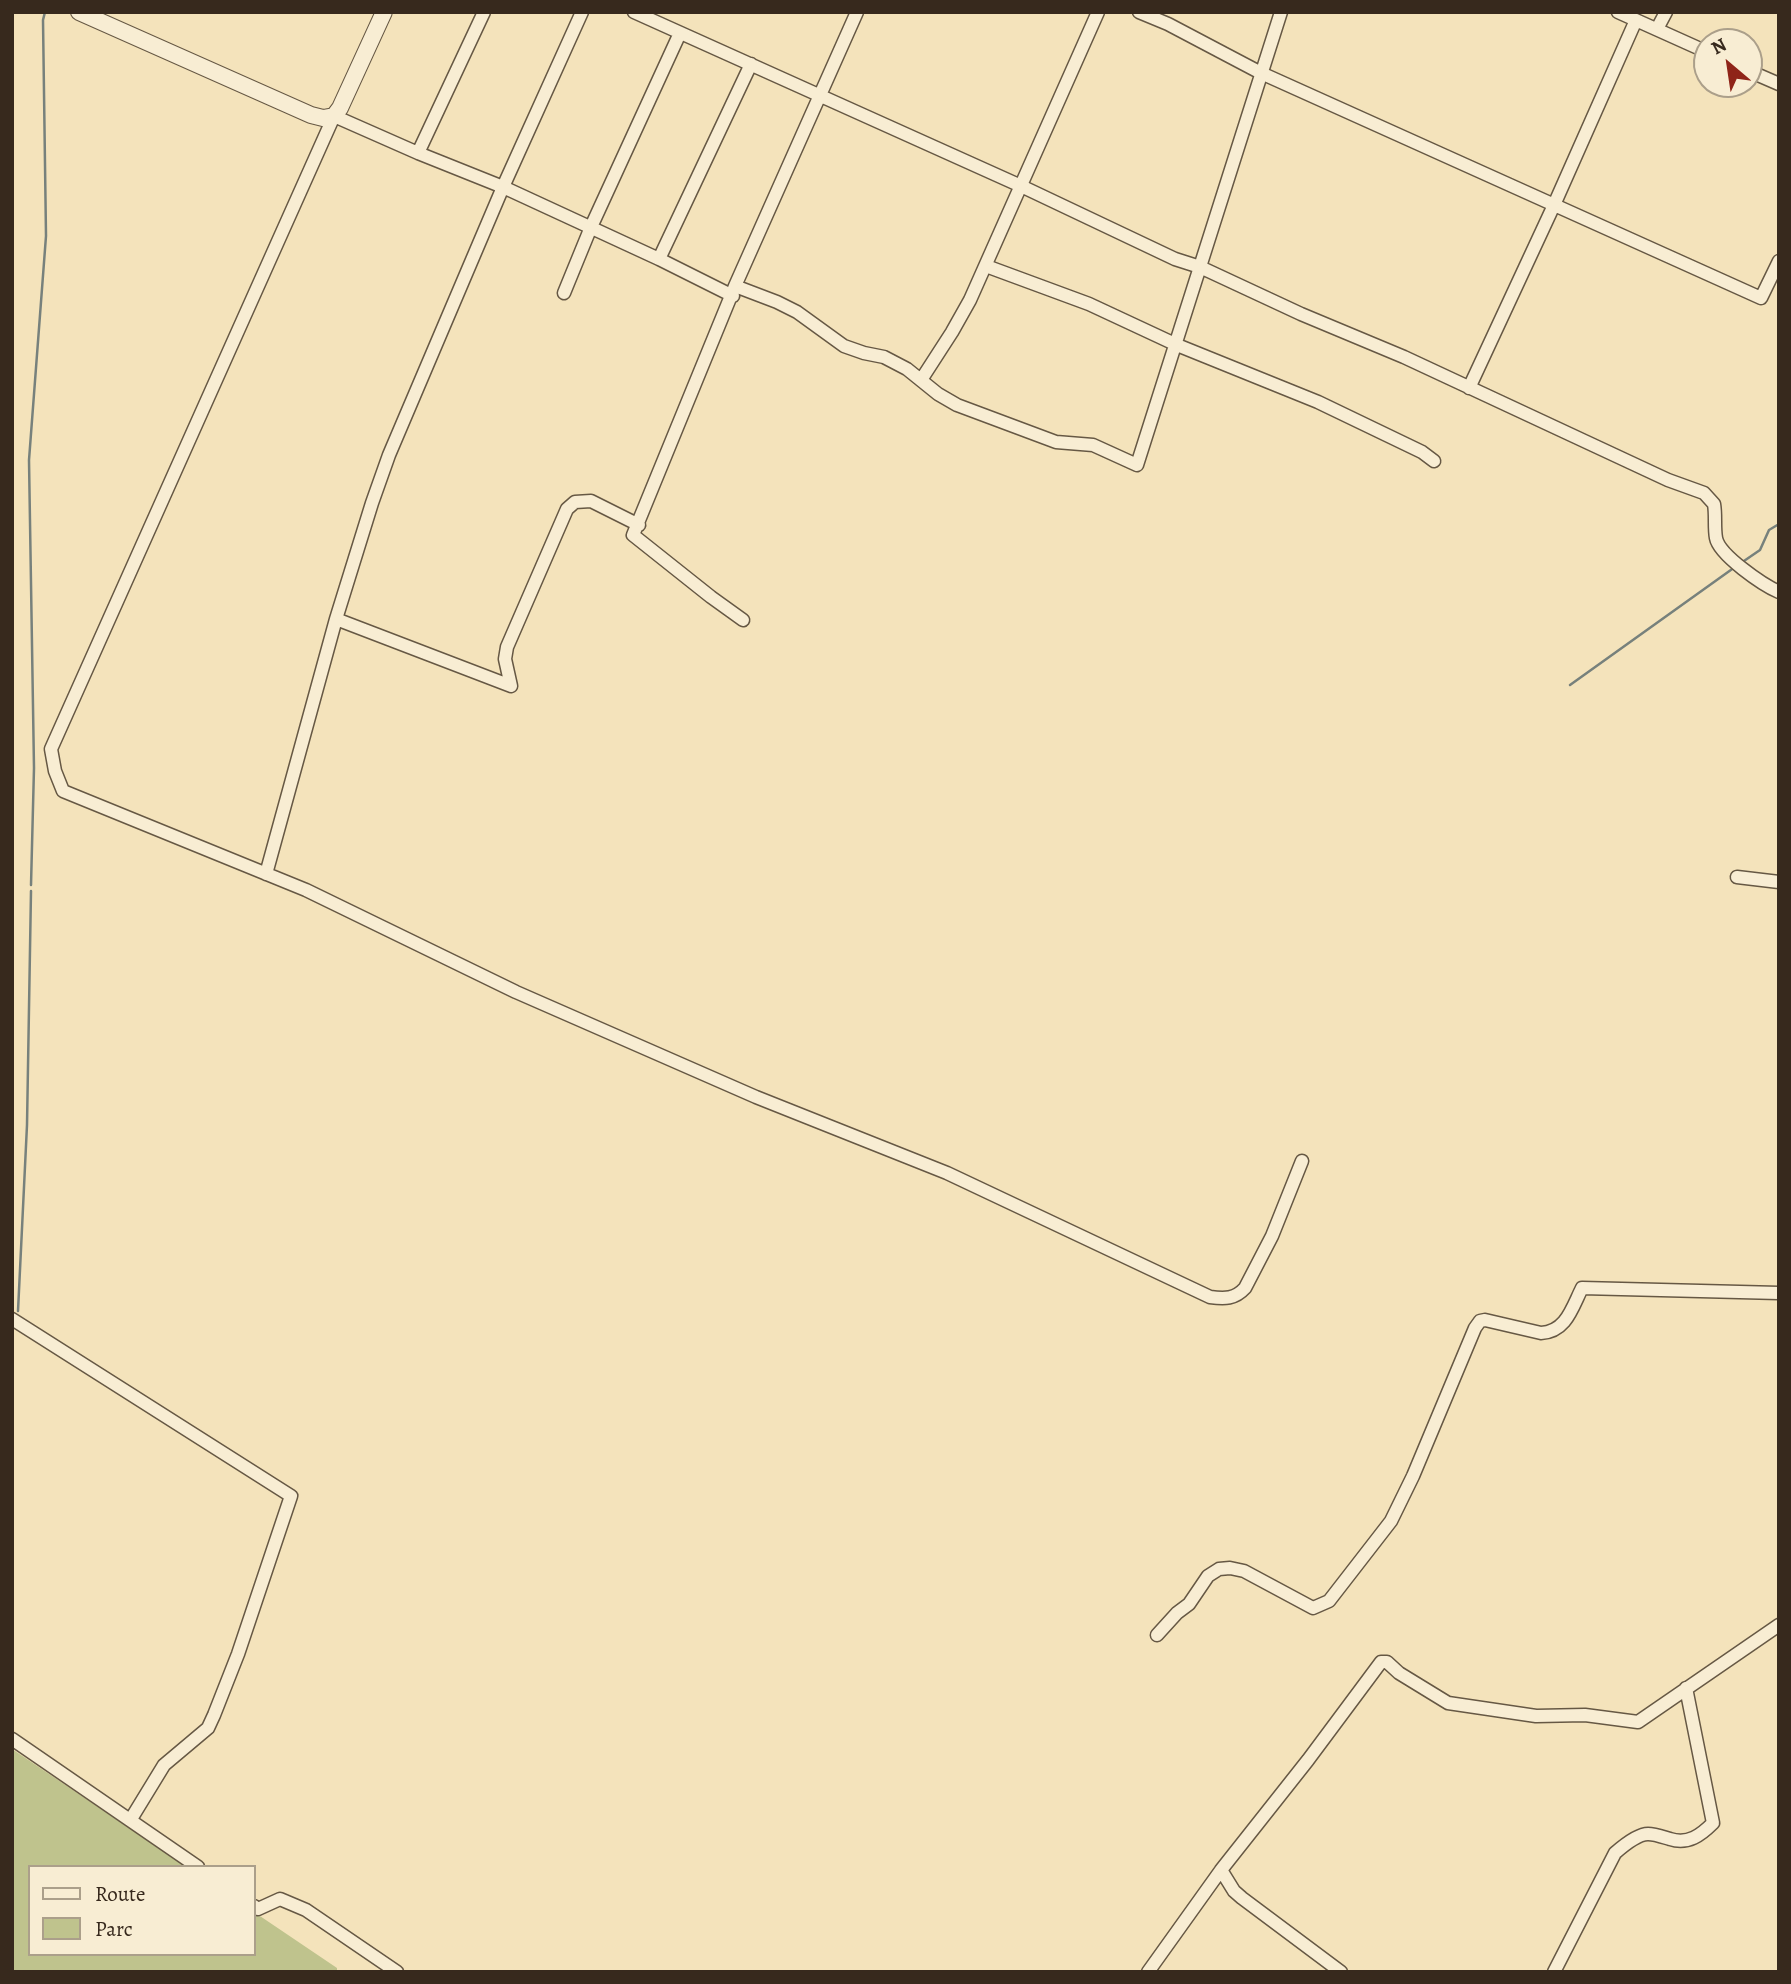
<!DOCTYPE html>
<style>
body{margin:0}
#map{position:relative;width:1791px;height:1984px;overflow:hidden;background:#f4e3bb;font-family:Alegreya,serif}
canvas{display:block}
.frame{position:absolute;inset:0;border:14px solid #37291d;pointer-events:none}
.legend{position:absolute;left:28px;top:1865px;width:228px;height:91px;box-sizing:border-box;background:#f8edd3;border:2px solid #ab9f8a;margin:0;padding:9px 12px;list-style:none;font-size:21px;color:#37291d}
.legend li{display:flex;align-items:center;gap:14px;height:35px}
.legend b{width:35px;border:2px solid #ab9f8a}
.north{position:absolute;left:1693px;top:28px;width:70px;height:70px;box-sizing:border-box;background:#f8edd3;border:2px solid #ab9f8a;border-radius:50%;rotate:331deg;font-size:19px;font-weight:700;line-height:28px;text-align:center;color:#37291d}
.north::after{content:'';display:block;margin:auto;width:24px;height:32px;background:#8f2418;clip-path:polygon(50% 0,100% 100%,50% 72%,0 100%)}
</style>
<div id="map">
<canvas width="1791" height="1984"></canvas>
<div class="frame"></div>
<ul class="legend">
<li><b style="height:9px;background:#f8edd3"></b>Route</li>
<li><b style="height:19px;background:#bfc38d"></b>Parc</li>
</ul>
<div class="north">N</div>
</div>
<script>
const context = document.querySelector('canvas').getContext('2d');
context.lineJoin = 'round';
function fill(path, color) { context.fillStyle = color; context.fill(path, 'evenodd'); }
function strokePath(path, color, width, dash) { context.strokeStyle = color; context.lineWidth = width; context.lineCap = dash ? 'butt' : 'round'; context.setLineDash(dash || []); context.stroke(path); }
const green = new Path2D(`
 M12,1749L187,1867H30V1954H254V1912L337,1968V1972H12Z`);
const stream = new Path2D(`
 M1741,563L1760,550L1769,530L1779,524
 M1570,685L1735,567
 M31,885L34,768L29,460L46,236L43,20L45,12
 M18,1311L27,1125L31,891`);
const minor = new Path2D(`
 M634,12L1021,186L1175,259L1200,267L1301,314L1404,357L1668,480L1704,493L1714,504C1716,515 1714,527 1716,538C1719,555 1763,585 1779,592
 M1139,12L1168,24L1261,73L1761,298L1779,261
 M1618,12L1707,52
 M1657,29L1666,12
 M1749,71L1779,84
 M418,153L484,12
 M659,259L751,64
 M986,266L1089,304L1177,345L1318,402L1422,452L1434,461
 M735,286L777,302L797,312L844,346L864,353L884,357L907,369L938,394L957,405L1056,442L1093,445L1137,465L1281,12
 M564,293L591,227L680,33
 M733,296L659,259L503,187L418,153L334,116L51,749L55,771L63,791L306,890L516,992L756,1097L947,1173L1210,1297C1225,1299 1235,1299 1245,1288L1272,1236L1302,1161
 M921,380L952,332L970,300L1098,12
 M1469,388L1554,205L1636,20
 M336,619L511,686
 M743,620L711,597L633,535L735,286L857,12
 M511,686L505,659L507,647L567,509L575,502L591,501L639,525
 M266,874L336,619L372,503L389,455L503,187L582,12
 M1737,877L1779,882
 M12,1319L291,1496L238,1654L214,1715L208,1728L164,1765L131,1819
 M1157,1635L1177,1613L1189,1604L1208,1576L1219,1569L1230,1568L1244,1571L1313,1608L1329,1601L1391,1521L1413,1476L1475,1328L1480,1321L1485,1320L1541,1333C1566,1332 1572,1308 1582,1288L1779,1293
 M12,1739L198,1867
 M1221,1870L1234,1891L1242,1898L1341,1972
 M254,1906L258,1909L280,1899L306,1910L397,1972
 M1148,1972L1221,1870L1308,1760L1381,1662H1387L1399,1673L1448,1703L1536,1716L1585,1715L1638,1722L1779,1625
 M1554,1972L1615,1853C1623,1846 1638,1834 1648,1834C1655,1834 1663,1837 1670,1839C1688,1845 1701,1835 1713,1823L1686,1688`);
const tertiary = new Path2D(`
 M79,12L311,115L323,118L334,116L340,108L384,12`);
fill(green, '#bfc38d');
strokePath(stream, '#77817c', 2.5);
strokePath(minor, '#665844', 15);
strokePath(tertiary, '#665844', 18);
strokePath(minor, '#f8edd3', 12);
strokePath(tertiary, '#f8edd3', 16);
</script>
